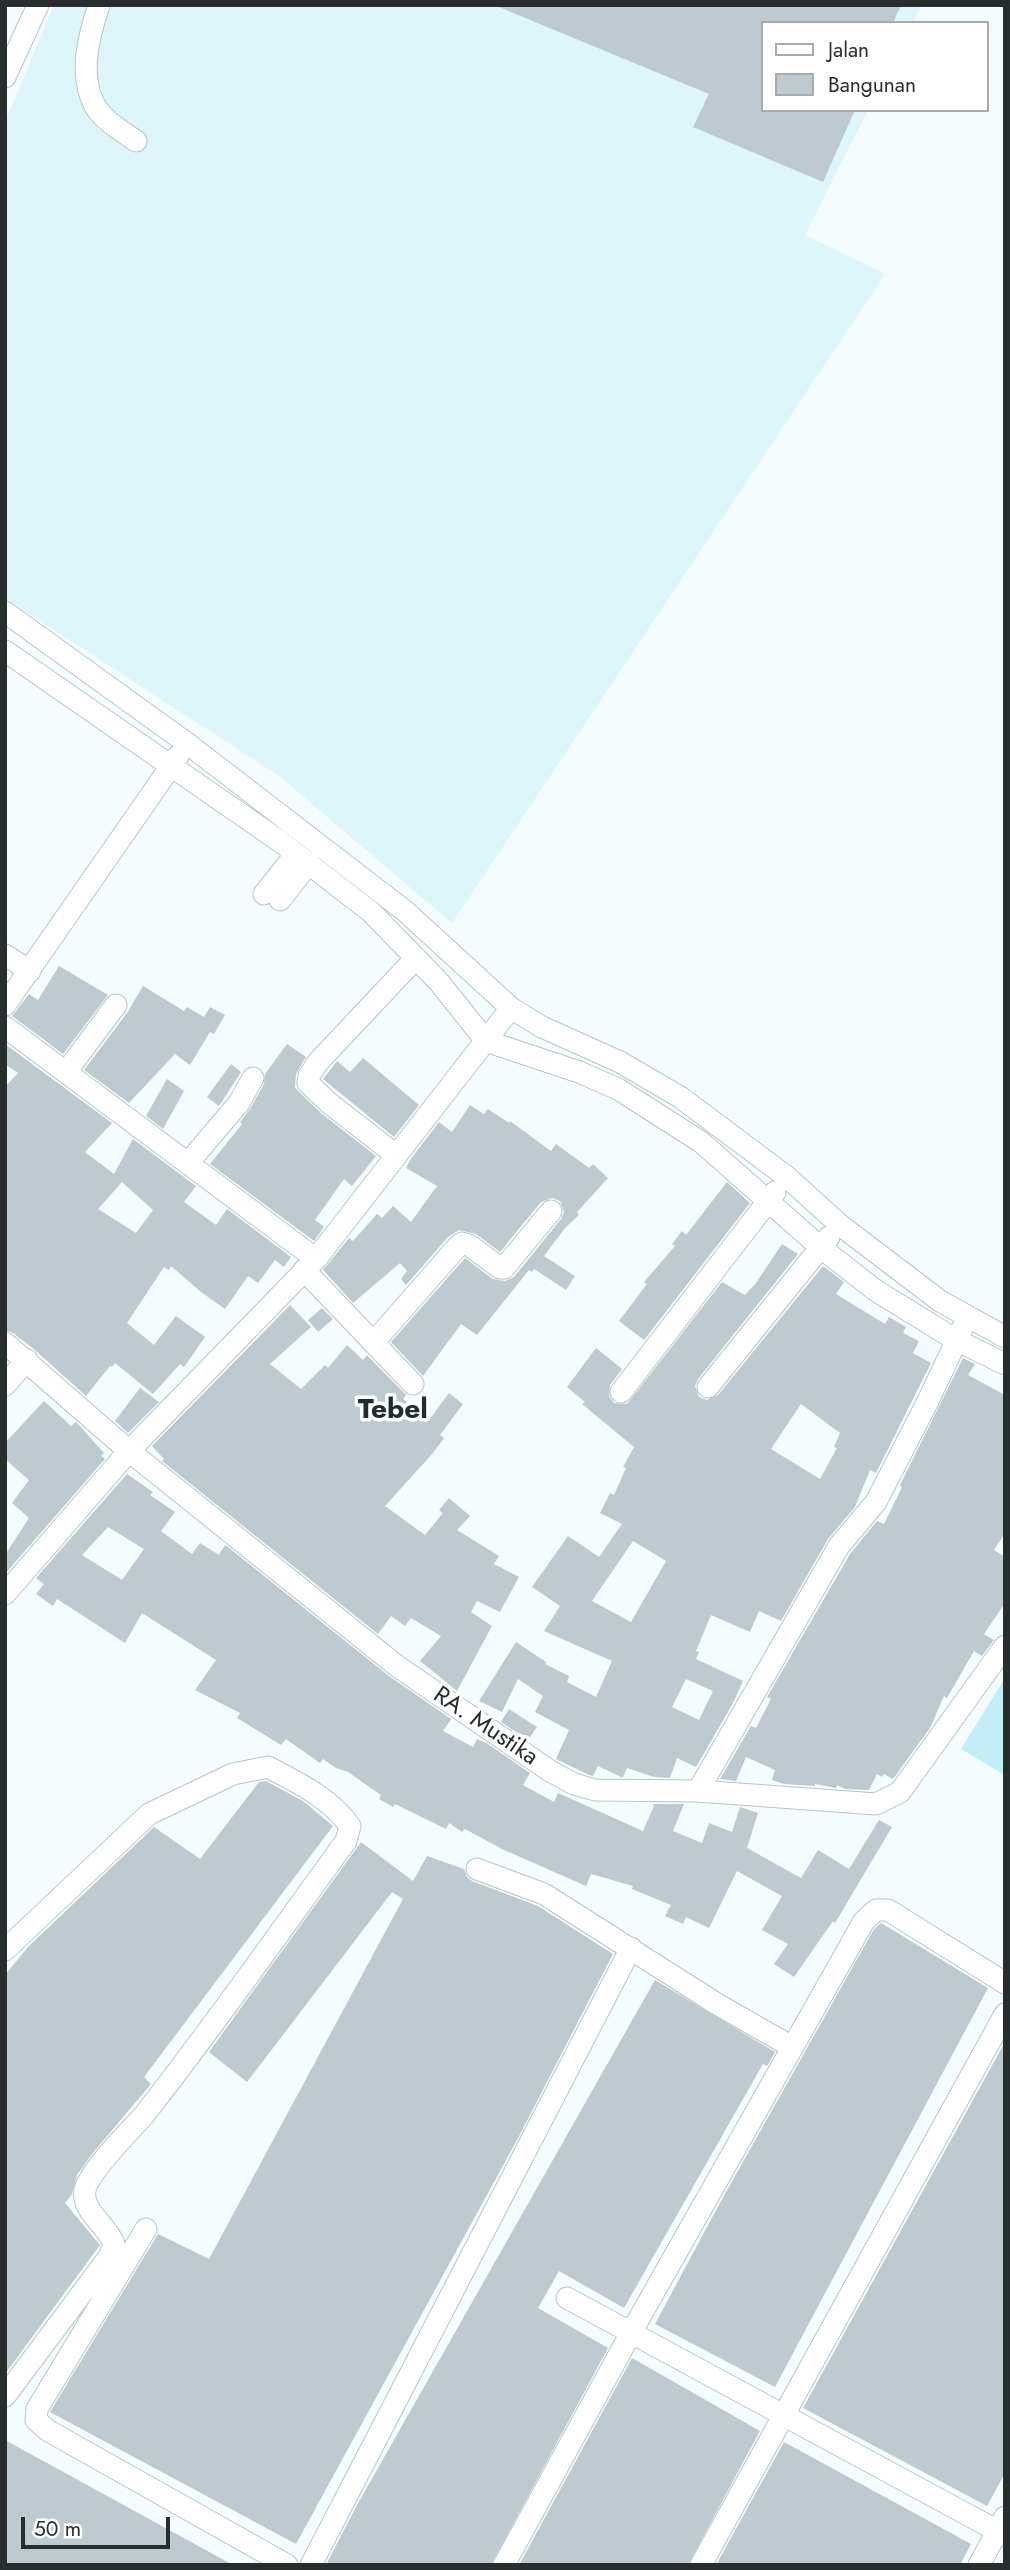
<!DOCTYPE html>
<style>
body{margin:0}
#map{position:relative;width:1010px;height:2570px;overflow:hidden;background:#f4fcfe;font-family:Jost,sans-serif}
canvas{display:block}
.frame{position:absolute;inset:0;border:7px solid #282d2e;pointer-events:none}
.legend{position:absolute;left:761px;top:21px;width:228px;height:91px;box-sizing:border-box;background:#fff;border:2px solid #a9abab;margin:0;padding:9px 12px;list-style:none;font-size:21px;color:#282d2e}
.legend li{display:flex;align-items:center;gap:14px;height:35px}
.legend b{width:35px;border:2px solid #a9abab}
.scale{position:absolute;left:21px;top:2517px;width:149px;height:32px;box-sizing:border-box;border:4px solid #282d2e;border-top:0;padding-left:9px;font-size:21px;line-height:24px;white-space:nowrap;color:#282d2e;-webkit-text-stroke:5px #fff;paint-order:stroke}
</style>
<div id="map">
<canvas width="1010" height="2570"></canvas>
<div class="frame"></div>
<ul class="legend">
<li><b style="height:9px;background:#fff"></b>Jalan</li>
<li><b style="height:19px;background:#becad0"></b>Bangunan</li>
</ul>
<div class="scale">50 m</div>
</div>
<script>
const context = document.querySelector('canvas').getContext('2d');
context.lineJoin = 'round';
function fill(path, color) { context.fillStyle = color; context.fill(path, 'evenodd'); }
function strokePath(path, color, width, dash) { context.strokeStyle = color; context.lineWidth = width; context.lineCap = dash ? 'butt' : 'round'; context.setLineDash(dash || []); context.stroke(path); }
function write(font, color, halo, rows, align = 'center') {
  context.font = font + ' Jost,sans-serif'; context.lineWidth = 7; context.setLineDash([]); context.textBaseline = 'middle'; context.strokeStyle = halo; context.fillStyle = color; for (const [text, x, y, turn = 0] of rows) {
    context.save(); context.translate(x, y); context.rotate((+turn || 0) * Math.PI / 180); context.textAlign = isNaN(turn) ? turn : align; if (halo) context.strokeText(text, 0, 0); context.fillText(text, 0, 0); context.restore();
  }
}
const built = new Path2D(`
 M54,5H922L913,23H763V110H868L805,235L885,274L452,923L279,776L5,598V122Z`);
const green = new Path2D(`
 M1005,1678V1775L961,1749Z`);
const building = new Path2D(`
 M494,5H901L893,23H763V110H855L823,182L693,127L709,94Z
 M59,966L108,995L63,1054L12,1016L29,994L38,1000Z
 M143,986L184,1011L187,1007L204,1017L210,1007L225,1015L214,1034L210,1032L190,1065L175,1054L129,1103L84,1070L127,1013Z
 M5,1044L112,1123L85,1152L114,1174L133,1139L196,1186L184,1202L216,1225L227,1209L291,1257L284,1267L275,1260L258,1283L248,1276L225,1309L201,1292L171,1266L169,1270L164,1267L127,1323L154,1345L176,1316L205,1337L184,1367L180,1364L153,1394L115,1363L112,1367L110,1366L86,1396L35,1350L13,1333L5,1330V1087L18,1073L5,1064ZM122,1182L153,1210L136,1233L98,1209Z
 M287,1044L306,1057L296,1074L295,1087L299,1092L321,1113L376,1156L352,1186L344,1179L315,1220L324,1227L314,1241L210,1164L242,1124L240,1122L250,1109L264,1084L265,1074Z
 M363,1058L419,1105L394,1137L323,1079L337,1061L350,1072Z
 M231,1064L241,1072L219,1106L207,1097Z
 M167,1079L184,1091L163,1129L146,1116Z
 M470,1105L484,1114L488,1109L509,1123L510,1121L551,1151L556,1144L589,1168L593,1164L608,1178L577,1212L579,1215L565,1228L544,1256L575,1276L566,1290L534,1269L532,1272L529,1270L477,1335L461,1324L423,1376L391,1342L465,1258L493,1279L505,1281L514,1277L561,1219L564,1212L560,1201L552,1198L541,1202L500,1252L476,1234L459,1230L448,1237L406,1285L401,1279L407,1271L400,1263L353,1303L323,1270L349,1238L353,1241L377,1214L382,1218L393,1206L411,1222L437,1186L406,1168L410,1160L439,1122L452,1132Z
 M727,1182L750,1203L644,1340L619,1321L647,1284L644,1282L675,1246L672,1244L682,1231L686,1235Z
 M782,1244L798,1254L698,1379L695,1386L699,1397L707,1400L718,1395L823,1266L844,1282L836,1294L885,1324L889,1317L906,1327L903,1333L919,1341L913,1353L931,1363L876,1473L870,1470L855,1507L828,1539L781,1621L759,1611L750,1632L711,1615L696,1651L699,1652L696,1659L743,1681L732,1705L696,1767L677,1758L670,1778L654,1777L627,1768L623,1777H621L598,1766L593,1776L587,1774L556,1759L569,1730L535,1712L543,1696L518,1679L502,1712L479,1701L516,1642L546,1662L545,1664L569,1676L567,1682L596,1697L612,1661L544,1631L560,1606L532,1587L568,1536L599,1557L622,1524L600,1513L610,1493L614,1495L626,1468L623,1467L634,1447L582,1404L585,1402L567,1387L596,1348L622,1369L610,1385L609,1396L614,1403L627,1404L722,1282L745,1295L756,1283ZM801,1404L840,1433L834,1447L837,1448L820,1479L771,1449ZM633,1541L666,1561L631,1622L592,1601ZM686,1679L713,1691L699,1720L672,1707Z
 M290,1305L311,1327L270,1364L301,1389L325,1365L328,1368L347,1345L363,1360L367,1355L406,1395L403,1399L429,1420L449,1393L463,1404L440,1435L444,1438L433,1453L385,1506L425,1535L443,1513L439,1510L449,1498L470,1516L457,1530L499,1556L494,1564L519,1577L500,1612L477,1601L471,1612L492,1626L457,1691L420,1661L441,1636L411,1618L405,1626L391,1616L378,1634L162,1461L164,1459L152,1446Z
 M322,1308L333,1319L318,1332L308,1320Z
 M963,1358L975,1364L968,1375L1005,1395V1533L994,1550L1005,1557V1603L984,1634L994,1640L982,1656L974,1651L947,1698L944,1696L930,1728L893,1779L884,1774L882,1777L877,1774L869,1790L845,1789L837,1785L836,1788L815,1784V1786L784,1784L772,1780L775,1770L746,1757L736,1781L720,1779L751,1726L756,1728L771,1699L767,1697L850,1554L877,1521L884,1524L902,1487L900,1485Z
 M140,1388L159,1402L128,1433L115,1421Z
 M44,1401L71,1426L76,1422L79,1425L104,1453L101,1456L105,1459L5,1574V1555L29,1518L12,1503L29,1480L5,1459V1443Z
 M127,1474L153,1492L150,1495L175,1512L161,1531L192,1554L200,1543L219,1555L225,1545L228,1547L389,1676L451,1719L443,1731L473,1747L477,1739L488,1744L530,1773L523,1785L554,1802L558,1793L643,1831L654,1806L653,1804H684L673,1831L702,1843L709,1823L732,1832L740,1807L758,1813L747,1848L801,1878L818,1850L849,1869L879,1820L892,1827L835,1923L833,1921L794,1977L774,1964L788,1944L762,1930L782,1896L737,1871L709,1928L686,1917L683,1924L665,1916L671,1905L632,1889L633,1886L591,1874L586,1886L502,1849L465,1829L462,1832L449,1823L446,1829L395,1804L393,1807L379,1799L381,1795L348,1772L336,1768L323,1759L320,1763L286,1739L281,1745L237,1718L240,1713L195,1690L216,1660L142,1613L125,1643L57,1599L53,1606L36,1594L44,1584L36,1578ZM108,1527L144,1549L122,1580L82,1555Z
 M509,1709L537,1727L528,1740L501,1722Z
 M266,1781L303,1801L333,1826L144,2077L151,2084L92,2154L77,2175L72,2194L65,2203L100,2245L5,2374V1975L29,1946L154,1827L200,1859L259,1782Z
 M361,1842L413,1881L427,1856L464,1869L467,1877L472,1881L538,1906L613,1954L517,2140L296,2544L50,2412L158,2234L209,2259L403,1899L392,1892L247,2082L209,2052Z
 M881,1923L988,1988L775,2387L655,2324L721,2201L874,1929Z
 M655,1980L775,2052L767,2066L763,2064L624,2308L559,2271L538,2308L608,2348L491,2565H326L357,2505Z
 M1005,2042V2473L987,2506L803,2408Z
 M632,2358L760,2431L688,2565H519Z
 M5,2440L233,2565H5Z
 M784,2442L971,2544L960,2565H716Z`);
const minor = new Path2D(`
 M99,5C89,35 78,75 95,106C104,121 122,131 136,141
 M5,77L38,5
 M5,612L188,744L405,911L511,1008L542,1027L620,1062L680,1097L787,1177L840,1225L940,1301L1005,1337
 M5,651L278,840L371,912L439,982L486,1041L579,1072L618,1089L701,1142L820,1247L875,1290L956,1340L1005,1364
 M264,894L296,854
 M280,900L309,863
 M5,955L30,971
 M5,1005L178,756
 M5,1027L316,1259
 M66,1072L116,1005
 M396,1155L329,1103L308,1083L309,1076L318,1062L416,958
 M188,1163L239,1103L253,1078
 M304,1270L413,1384
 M374,1342L458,1246L462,1243L469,1245L500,1268H504L551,1211
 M5,1343L129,1451L397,1666L550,1771L574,1784L595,1790L698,1791L876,1804L900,1792L1005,1646
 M5,1385L27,1360
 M708,1387L829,1237
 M621,1392L775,1192
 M5,1594L129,1451L316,1259L511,1008
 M698,1791L839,1546L876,1502L928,1401L962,1329
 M477,1869L544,1894L717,2004L792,2047
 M5,1950L149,1814L233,1774L268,1767C298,1783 329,1797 350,1826L346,1841C279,1933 214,2026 144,2115C130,2131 89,2171 85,2190C81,2211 108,2226 114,2244L109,2257L5,2396
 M146,2229L37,2409L36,2420L47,2430L287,2565
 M567,2298L1005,2535
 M311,2565L631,1948
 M504,2565L632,2331L864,1921L876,1910H888L1005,1983
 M701,2565L1005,2014
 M979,2565L1005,2517`);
const streetNames = [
 ["RA. Mustika",485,1727,34]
];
const quarterNames = [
 ["Tebel",393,1411]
];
fill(built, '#def5fa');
fill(green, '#c3eef6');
fill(building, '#becad0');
strokePath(minor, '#b9c6c9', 23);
strokePath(minor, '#fff', 21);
write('24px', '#282d2e', '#fff', streetNames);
write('bold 28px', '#212c2e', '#fff', quarterNames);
</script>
